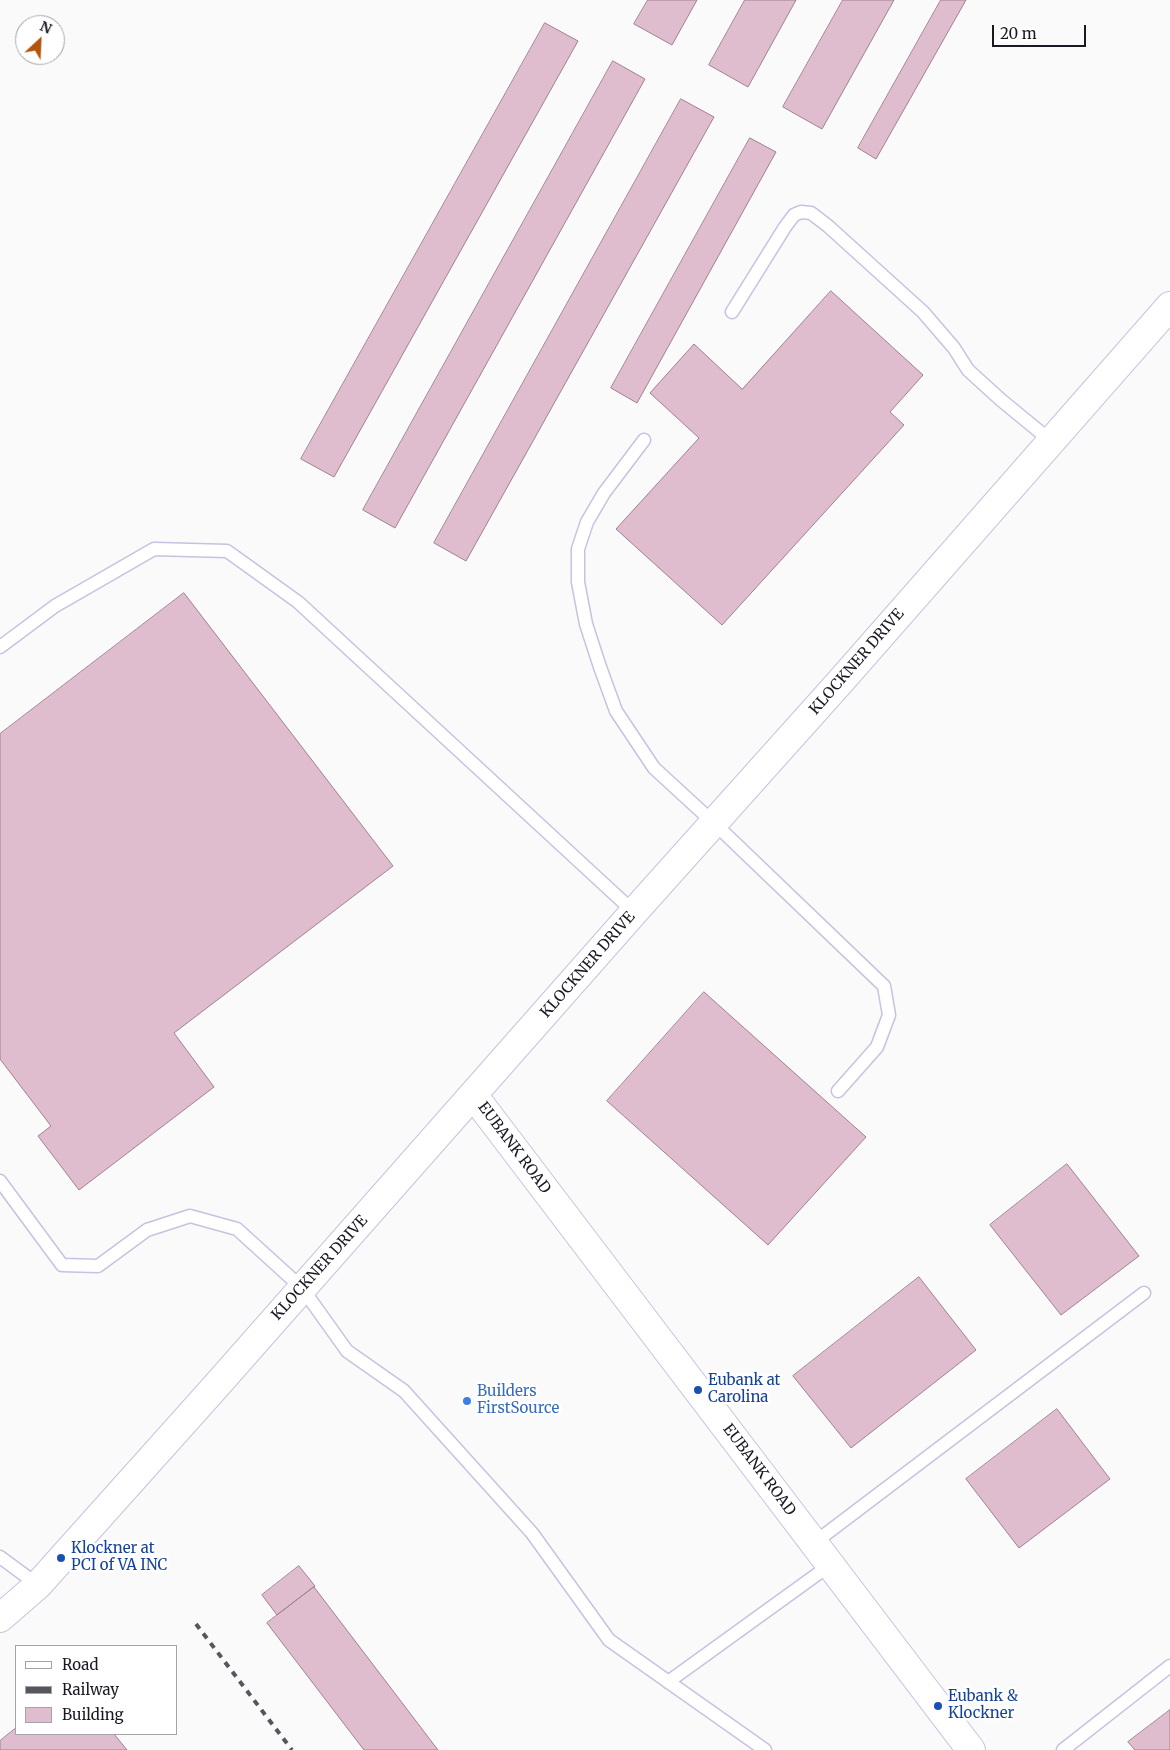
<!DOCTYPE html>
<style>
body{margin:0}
#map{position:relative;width:1170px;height:1750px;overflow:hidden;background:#fafafa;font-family:Merriweather,serif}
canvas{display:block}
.legend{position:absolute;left:15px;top:1645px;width:162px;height:90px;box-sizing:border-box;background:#fff;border:1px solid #a4a3a7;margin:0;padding:6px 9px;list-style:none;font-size:15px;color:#1b1823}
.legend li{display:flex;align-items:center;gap:10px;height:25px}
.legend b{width:25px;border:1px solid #a4a3a7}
.north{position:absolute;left:15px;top:15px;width:50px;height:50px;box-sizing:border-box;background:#fff;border:1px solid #a4a3a7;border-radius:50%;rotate:25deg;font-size:14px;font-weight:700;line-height:20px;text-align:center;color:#1b1823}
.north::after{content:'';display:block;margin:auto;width:18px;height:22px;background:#b4540c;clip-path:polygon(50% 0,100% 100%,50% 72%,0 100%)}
.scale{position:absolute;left:992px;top:25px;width:94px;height:22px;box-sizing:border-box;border:2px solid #1b1823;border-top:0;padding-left:6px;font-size:15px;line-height:18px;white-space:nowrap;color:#1b1823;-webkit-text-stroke:4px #fff;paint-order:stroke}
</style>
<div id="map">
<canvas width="1170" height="1750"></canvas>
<ul class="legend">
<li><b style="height:6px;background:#fff"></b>Road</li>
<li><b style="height:6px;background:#57555d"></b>Railway</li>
<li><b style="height:14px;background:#dfbdce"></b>Building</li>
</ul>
<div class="north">N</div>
<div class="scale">20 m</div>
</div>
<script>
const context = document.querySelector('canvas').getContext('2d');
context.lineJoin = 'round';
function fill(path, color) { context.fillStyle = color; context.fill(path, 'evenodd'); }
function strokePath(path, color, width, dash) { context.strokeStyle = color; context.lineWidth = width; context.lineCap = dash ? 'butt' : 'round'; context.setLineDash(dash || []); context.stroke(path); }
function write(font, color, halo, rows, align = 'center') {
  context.font = font + ' Merriweather,serif'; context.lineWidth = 5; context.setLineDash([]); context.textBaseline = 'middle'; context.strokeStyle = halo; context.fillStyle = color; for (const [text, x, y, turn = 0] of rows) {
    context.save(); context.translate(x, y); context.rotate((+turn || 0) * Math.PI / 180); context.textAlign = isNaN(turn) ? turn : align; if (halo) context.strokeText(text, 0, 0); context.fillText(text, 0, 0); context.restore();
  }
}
const building = new Path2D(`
 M648,0H697L672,45L634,24Z
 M745,0H796L748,87L709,65Z
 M843,0H894L822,129L783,107Z
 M941,0H966L876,159L858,148Z
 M545,23L578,41L334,477L301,459Z
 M613,61L645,79L395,528L363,510Z
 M681,99L714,117L466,561L434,543Z
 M750,138L776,152L637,403L611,388Z
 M831,291L923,375L890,412L904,425L722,625L616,529L699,438L650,393L694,344L742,389Z
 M184,593L393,866L174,1033L214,1087L79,1190L38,1136L51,1126L0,1059V734Z
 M704,992L866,1137L768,1245L607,1101Z
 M1067,1164L1139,1256L1061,1315L990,1225Z
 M919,1277L976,1350L851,1448L793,1376Z
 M1057,1409L1110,1479L1019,1548L966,1479Z
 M299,1566L315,1586L277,1615L262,1595Z
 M314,1587L438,1750H364L267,1623Z
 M1170,1710V1750H1135L1128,1742Z
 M16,1728V1734H114L127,1750H0V1741Z`);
const service = new Path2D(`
 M732,312L785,227L794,215L801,212L811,213L828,226L923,312L954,348L968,370L1001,400L1051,441
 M644,440L604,493L587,522L578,549V582L586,624L600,667L616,711L654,768L715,824L884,986L889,1015L877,1047L838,1091
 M0,647L55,606L154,549L227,551L298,602L634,912
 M0,1181L62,1265L98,1266L147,1230L190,1216L237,1229L302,1288L347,1351L404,1391L532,1533L609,1640L765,1750
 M814,1543L1144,1293
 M0,1557L38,1585
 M668,1682L830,1565
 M1063,1750L1170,1666`);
const tertiary = new Path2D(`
 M474,1096L971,1750
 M0,1618L38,1585L217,1385L634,912L840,682L1170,306`);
const rail = new Path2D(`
 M196,1624L292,1750`);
const markers = [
 [698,1390,5,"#1a4fb4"],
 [467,1401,5,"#3f7fe0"],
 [61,1558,5,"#1a4fb4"],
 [938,1706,5,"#1a4fb4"]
];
const streetNames = [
 ["KLOCKNER DRIVE",857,662,-49],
 ["KLOCKNER DRIVE",588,965,-49],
 ["EUBANK ROAD",514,1148,53],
 ["KLOCKNER DRIVE",320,1268,-48],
 ["EUBANK ROAD",759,1470,53]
];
const transitNames = [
 ["Eubank at",708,1381],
 ["Carolina",708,1398],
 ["Klockner at",71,1549],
 ["PCI of VA INC",71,1566],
 ["Eubank &",948,1697],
 ["Klockner",948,1714]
];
const shopNames = [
 ["Builders",477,1392],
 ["FirstSource",477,1409]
];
fill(building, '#dfbdce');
strokePath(building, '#a08090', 1);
strokePath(service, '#c9c1e0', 15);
strokePath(tertiary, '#c9c1e0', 30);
strokePath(service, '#fff', 12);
strokePath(tertiary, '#fff', 28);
strokePath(rail, '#57555d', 4, [6, 6]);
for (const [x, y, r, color] of markers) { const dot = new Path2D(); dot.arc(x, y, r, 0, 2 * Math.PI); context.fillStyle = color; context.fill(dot); strokePath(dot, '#fff', 2); }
write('15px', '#1b1823', '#fff', streetNames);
write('15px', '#164399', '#fff', transitNames, 'left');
write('15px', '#366cbe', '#fff', shopNames, 'left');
</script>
